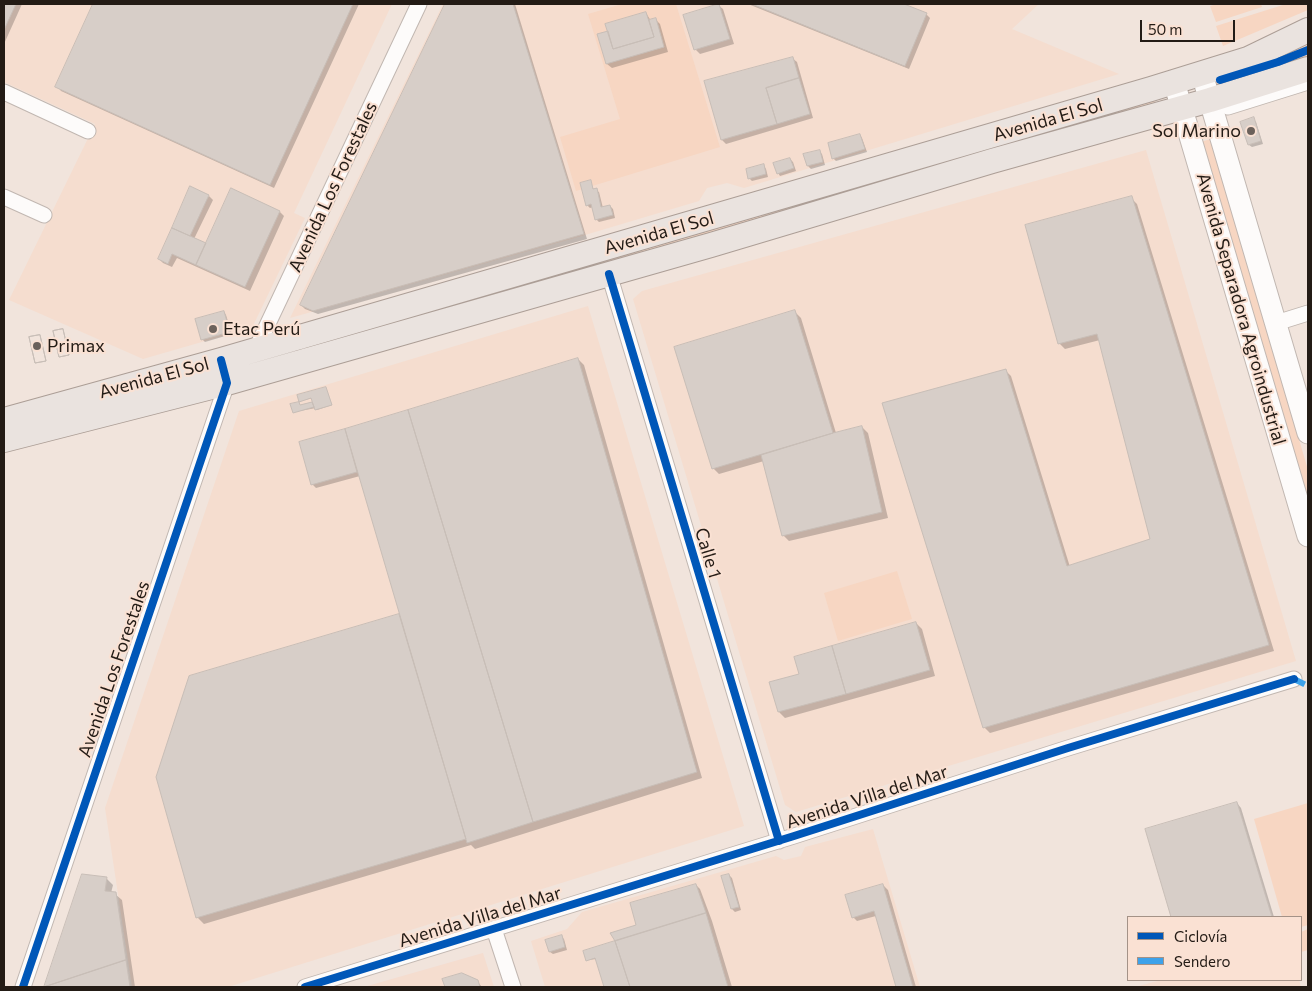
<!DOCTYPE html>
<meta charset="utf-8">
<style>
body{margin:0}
#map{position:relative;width:1312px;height:991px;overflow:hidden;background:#f1e4dc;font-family:Commissioner,sans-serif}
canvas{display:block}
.frame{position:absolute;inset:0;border:5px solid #231b15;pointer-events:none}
.legend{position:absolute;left:1127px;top:916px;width:175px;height:65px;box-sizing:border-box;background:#fae1d3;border:1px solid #a49287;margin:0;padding:6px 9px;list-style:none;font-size:15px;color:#231b15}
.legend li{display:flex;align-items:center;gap:10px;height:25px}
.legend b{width:25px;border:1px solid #a49287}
.scale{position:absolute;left:1140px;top:20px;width:95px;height:22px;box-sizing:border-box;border:2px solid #231b15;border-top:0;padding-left:6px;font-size:15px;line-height:18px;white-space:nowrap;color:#231b15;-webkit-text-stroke:4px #fae1d3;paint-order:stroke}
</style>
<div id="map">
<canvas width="1312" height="991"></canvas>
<div class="frame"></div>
<ul class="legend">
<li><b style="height:6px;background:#0057b8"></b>Ciclovía</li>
<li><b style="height:6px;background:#3ea2ea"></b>Sendero</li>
</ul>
<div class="scale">50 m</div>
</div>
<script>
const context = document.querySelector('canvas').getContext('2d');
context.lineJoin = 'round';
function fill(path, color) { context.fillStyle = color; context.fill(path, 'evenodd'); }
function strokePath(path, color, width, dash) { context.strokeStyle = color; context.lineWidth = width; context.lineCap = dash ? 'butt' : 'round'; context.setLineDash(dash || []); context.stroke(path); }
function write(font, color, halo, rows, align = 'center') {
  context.font = font + ' Commissioner,sans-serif'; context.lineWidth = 4; context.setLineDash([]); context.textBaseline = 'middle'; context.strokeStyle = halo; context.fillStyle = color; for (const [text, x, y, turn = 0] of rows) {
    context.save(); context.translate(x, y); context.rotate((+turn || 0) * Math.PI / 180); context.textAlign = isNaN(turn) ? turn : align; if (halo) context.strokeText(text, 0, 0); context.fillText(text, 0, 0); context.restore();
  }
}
const built = new Path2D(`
 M4,4H392L294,213L305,218L250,332L238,335L233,333L143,359L9,300L95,124L4,82Z
 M443,4H1039L1012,29L1119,74L744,188L727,183L707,188L699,201L585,235L290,318Z
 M1146,150L1296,661L796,812L785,805L633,299L642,291Z
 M588,306L744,826L228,987H132L105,808L239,411Z
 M873,829L920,987H545L531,941L567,929L582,912L776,856L784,860L801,856L805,847Z
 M483,953L494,987H364Z
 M1161,980H1299L1301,987H1135Z`);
const green = new Path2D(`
 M622,4H676L720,147L576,191L560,137L620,119L588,14Z
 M1217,4H1261L1262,7L1216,22L1210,6Z
 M1286,4H1308V10L1223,46L1216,26Z
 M1308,37V58L1216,86L1213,78Z
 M1153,93L1155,102L277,362L272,358L274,355Z
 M1211,139L1308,470V510L1200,142Z
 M897,571L912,619L838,641L824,593Z
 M1308,803V925L1301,927V917H1282L1254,819Z
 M1308,929V950L1301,952V932Z`);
const shadow = new Path2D(`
 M4,4H22L4,44Z
 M95,4H359L274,188L61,91L57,86Z
 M446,4H515L587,239L318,314L305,309L301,305Z
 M748,4H901L926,14L930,18L909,69Z
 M718,5L723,9L734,44L700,54L696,50Z
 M646,13L651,21L656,20L660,24L668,52L612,68L607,64L609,32Z
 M792,58L797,62L813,118L726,144L722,140Z
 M1253,119L1256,122L1263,144L1252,147L1249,145Z
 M860,135L862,138L867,152L836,161L833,158Z
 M819,151L822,154L825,165L811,169L808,166L805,155Z
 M790,159L793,162L796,171L780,176L778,173Z
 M764,166L766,169L768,177L752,181L749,178Z
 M590,182L594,190L599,192L603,208L610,206L613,209L615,218L599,222L596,219L593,207L590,208L587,205Z
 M231,190L280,212L284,216L250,291L177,258L172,267L163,263L159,259L209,196L213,200L194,239L206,245Z
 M1131,198L1137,204L1274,651L990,733L984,727L1005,370L1011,376L1070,567L1151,540L1100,340L1065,349L1059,343Z
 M224,312L226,315L232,334L205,342L202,339Z
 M795,312L801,318L836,433L862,427L868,433L888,518L789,541L783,535L764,461L719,474L713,468Z
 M578,359L584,365L702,778L475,849L471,845L204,924L198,918L158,777L190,677L401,615L360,476L316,488L312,484L345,430Z
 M326,389L332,405L317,410L316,408L294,412L300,407L314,403L313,398L300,401Z
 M916,623L922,629L935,676L785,718L779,712L800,675Z
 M1237,803L1241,808L1274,917H1173L1147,830Z
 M83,875L107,879L113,885L111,893L115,894L122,900L135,987H46Z
 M729,875L732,878L741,910L735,912L732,909L723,877Z
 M696,885L700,889L712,921L732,987H606L597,959L587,960L617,941Z
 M883,885L888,890L916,987H897L876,916L857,921L853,917Z
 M561,936L564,939L567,950L553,954L550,952L547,941Z
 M444,980L477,981L482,987H446Z`);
const building = new Path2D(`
 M4,4H16L4,30Z
 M93,4H353L270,185L55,87Z
 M445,4H513L584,234L313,311L300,305Z
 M719,4L730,39L694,50L683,15Z
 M752,4H904L927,13L905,66Z
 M646,12L654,37L613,49L605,24Z
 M656,18L664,47L606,64L597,34L608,31L613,49L654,37L649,20Z
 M793,57L799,78L766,88L777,124L721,140L704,81Z
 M799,78L810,114L777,124L766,88Z
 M1254,117L1261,141L1248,145L1240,122Z
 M860,134L865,149L832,159L828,143Z
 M820,150L823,162L807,166L803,154Z
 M790,158L794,168L777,174L773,163Z
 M764,164L766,174L748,179L746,169Z
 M591,180L593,189L597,188L601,207L610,205L613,215L595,220L591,204L586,206L580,183Z
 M190,186L209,195L190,236L172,228Z
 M231,188L280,211L245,287L196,265Z
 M1132,196L1269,645L983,728L882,403L1006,369L1067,566L1150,539L1097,334L1058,344L1025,225Z
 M172,228L206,243L196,265L172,254L168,264L158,259Z
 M795,310L833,433L712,469L674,347Z
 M224,311L230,332L201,340L195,319Z
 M63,329L69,355L59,357L53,331Z
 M63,329L69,355L59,357L53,331Z
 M40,335L46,361L35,363L29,337Z
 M40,335L46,361L35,363L29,337Z
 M578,358L697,772L533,822L408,410Z
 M326,387L332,405L315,410L311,398L299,402L297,395Z
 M299,402L300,405L312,402L314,407L293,413L290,404Z
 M408,410L533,822L467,843L345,429Z
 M862,426L882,512L782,536L761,455L833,433Z
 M345,429L357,472L311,485L299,442Z
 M399,614L466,839L196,918L156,777L189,676Z
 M916,622L930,670L846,694L832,646Z
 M832,646L846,694L778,712L769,682L799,674L794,657Z
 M1237,802L1272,917H1171L1145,829Z
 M82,874L107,877L105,891L116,892L126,960L44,987Z
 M729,874L739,907L731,909L721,876Z
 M696,884L706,913L615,941L610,933L636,925L630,903Z
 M883,884L913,987H896L874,911L852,918L845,895Z
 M706,913L728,987H630L615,941Z
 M562,935L565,947L549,952L545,940Z
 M615,941L630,987H604L595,958L586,961L583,951Z
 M126,960L130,987H44Z
 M462,973L478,980L480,987H445L442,979Z`);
const street = new Path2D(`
 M4,92L88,131
 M1210,100L1228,107L1308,82
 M4,197L44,215
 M609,274L779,841
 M1276,323L1308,313
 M258,353L256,349L419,4
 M494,929L513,987
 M23,987L227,383L225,377
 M305,987L794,836L1068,748L1294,679`);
const secondary = new Path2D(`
 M1202,74L1308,433
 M1174,82L1308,536`);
const primary = new Path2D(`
 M4,420L221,360L1151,89L1248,59L1308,30
 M4,440L227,383L711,245L992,161L1210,100L1308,69`);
const quiet = new Path2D(`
 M1294,679L1308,686`);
const cycleway = new Path2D(`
 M1220,80L1278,62L1308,50
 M609,274L779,841
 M23,987L227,383L221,360
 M305,987L794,836L1068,748L1294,679`);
const markers = [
 [1251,131,5,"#6b615b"],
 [213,329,5,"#6b615b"],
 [37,346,5,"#6b615b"]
];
const streetNames = [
 ["Avenida El Sol",1048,120,-16],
 ["Avenida Los Forestales",333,187,-65],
 ["Avenida El Sol",659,233,-16],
 ["Avenida Separadora Agroindustrial",1241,309,74],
 ["Avenida El Sol",154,378,-15],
 ["Calle 1",708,553,73],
 ["Avenida Los Forestales",114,669,-71],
 ["Avenida Villa del Mar",867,797,-18],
 ["Avenida Villa del Mar",480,917,-17]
];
const poiNames = [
 ["Sol Marino",1241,131,"right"],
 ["Etac Perú",223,329],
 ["Primax",47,346]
];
fill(built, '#f5ddcf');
fill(green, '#f7d6c2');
fill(shadow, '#0003');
fill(building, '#d7cec8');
strokePath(building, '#c8beb7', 1);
strokePath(street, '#c1b7b1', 17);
strokePath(secondary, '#c1b7b1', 23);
strokePath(primary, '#ac9e96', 26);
strokePath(street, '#fdfbfa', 15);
strokePath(secondary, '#fdfbfa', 21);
strokePath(primary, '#eae3df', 24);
strokePath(quiet, '#3ea2ea', 6, [12, 6]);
strokePath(cycleway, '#0057b8', 8);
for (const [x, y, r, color] of markers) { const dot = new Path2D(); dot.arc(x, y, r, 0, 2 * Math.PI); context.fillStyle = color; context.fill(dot); strokePath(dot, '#fae1d3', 2); }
write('18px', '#231b15', '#fae1d3', streetNames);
write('18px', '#231b15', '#fae1d3', poiNames, 'left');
</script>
